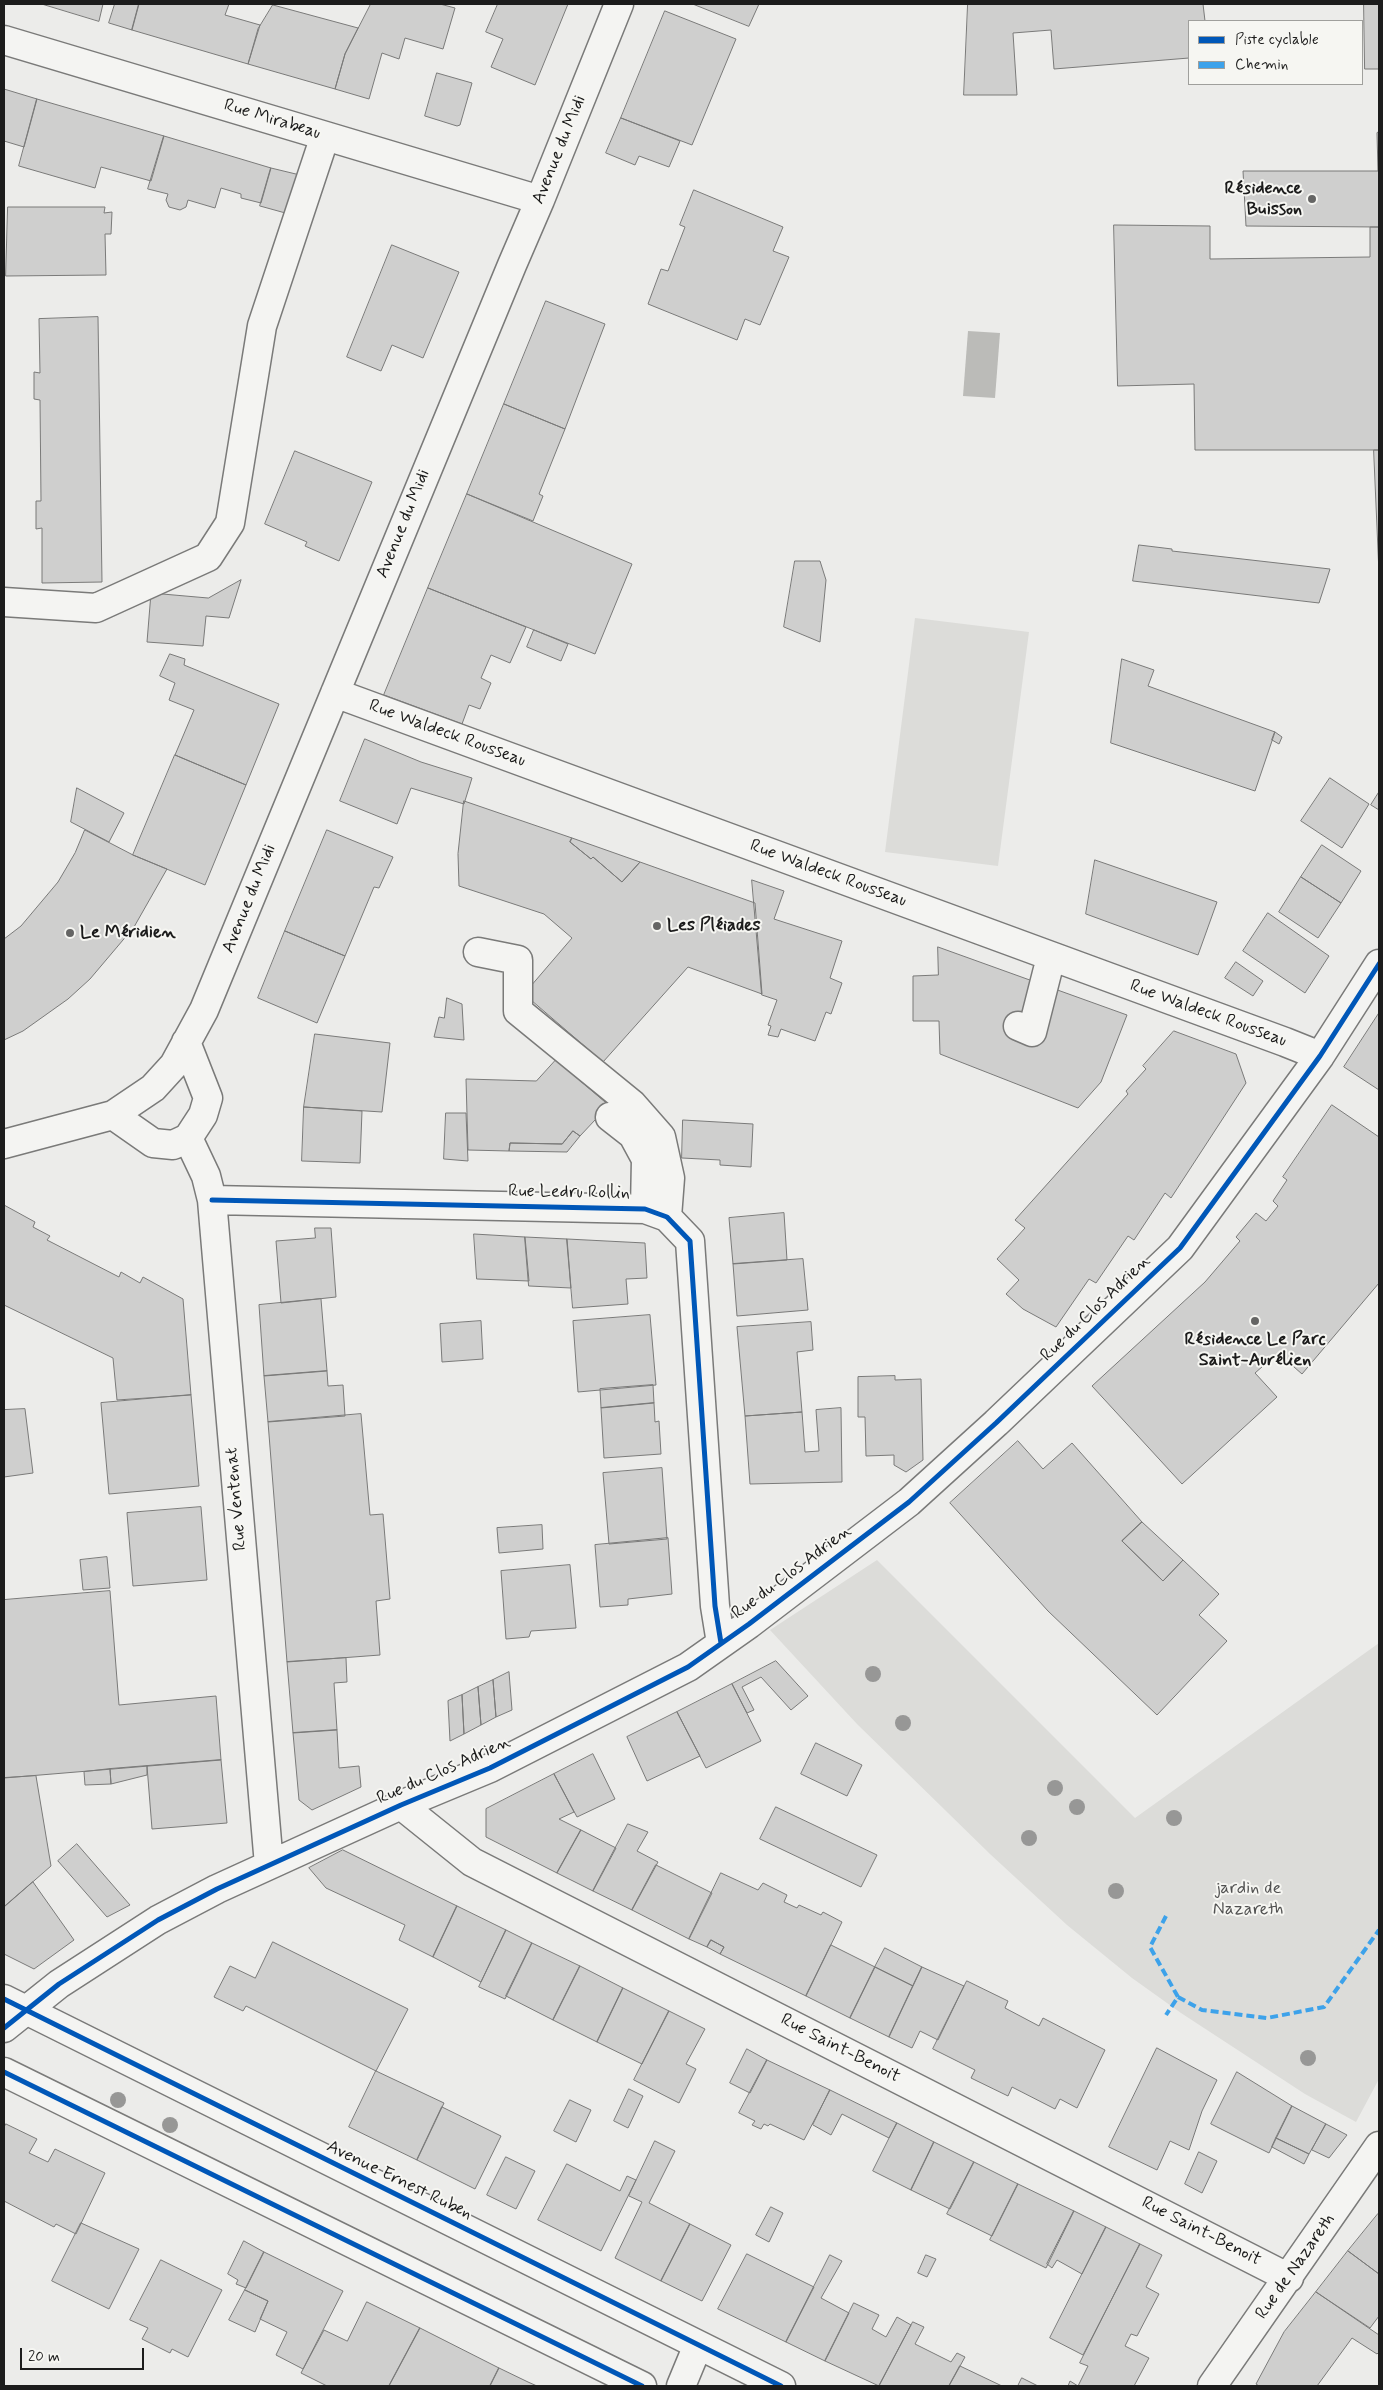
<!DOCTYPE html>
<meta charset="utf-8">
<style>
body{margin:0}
#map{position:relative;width:1383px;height:2390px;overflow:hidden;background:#ececea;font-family:Mynerve,sans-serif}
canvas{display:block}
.frame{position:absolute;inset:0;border:5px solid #1c1c1c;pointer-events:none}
.legend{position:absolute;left:1188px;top:20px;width:175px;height:65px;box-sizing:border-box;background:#f6f6f2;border:1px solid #9f9f9c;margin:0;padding:6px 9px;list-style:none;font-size:15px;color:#1c1c1c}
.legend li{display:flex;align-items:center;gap:10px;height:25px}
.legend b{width:25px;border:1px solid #9f9f9c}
.scale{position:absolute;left:20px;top:2348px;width:124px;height:22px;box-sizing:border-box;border:2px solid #1c1c1c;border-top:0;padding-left:6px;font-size:15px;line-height:18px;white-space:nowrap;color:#1c1c1c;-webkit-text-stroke:4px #f6f6f2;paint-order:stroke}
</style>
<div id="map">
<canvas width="1383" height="2390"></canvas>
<div class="frame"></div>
<ul class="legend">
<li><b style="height:6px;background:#0057b8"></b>Piste cyclable</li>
<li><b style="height:6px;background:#3da2ea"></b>Chemin</li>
</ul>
<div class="scale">20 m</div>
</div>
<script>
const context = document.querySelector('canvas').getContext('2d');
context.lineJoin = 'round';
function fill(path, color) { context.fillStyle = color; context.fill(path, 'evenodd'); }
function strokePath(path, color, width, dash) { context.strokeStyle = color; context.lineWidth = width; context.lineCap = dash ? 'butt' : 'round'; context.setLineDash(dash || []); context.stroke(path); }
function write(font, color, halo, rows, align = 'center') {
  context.font = font + ' Mynerve,sans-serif'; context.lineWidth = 4; context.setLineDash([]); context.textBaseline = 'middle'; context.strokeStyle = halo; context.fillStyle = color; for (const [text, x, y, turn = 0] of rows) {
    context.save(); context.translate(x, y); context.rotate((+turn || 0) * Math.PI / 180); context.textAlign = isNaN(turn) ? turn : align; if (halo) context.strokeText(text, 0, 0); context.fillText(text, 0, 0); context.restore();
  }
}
const green = new Path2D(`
 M915,618L1029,632L998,866L885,852Z
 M877,1560L1135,1818L1379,1643V2079L1356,2122L1305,2094L1181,2013L1132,1978L1067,1925L990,1854L857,1724L770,1630Z`);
const water = new Path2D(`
 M968,331L1000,333L995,398L963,396Z`);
const building = new Path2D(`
 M42,4H103L99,21Z
 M115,4H139L132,30L109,23Z
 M139,4H229L225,15L260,25L248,64L132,30Z
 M371,4H440L455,8L443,49L405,38L399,59L382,53L369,99L335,89L345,54Z
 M498,4H568L535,85L491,67L503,39L486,32Z
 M693,4H759L749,26Z
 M968,4H1203L1205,21H1189V58L1054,69L1051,30L1013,33L1017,95H964Z
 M1364,4H1379V69H1365Z
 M273,5L358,28L345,54L335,89L248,64L258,29Z
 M665,11L736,39L692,145L621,118Z
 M437,73L472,83L460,125L457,126L425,116Z
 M4,89L37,99L24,147L4,141Z
 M37,99L164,136L151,181L101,167L95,188L19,166Z
 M621,118L680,141L669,167L639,156L635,165L606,153Z
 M1379,132V227L1246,226L1243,171H1378L1377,133Z
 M164,136L271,168L261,203L241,198V194L221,188L215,208L188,200L186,207L180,210L169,207L166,200L168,194L148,189Z
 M271,168L300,175L289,214L260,206Z
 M694,190L783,227L773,251L789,257L760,325L745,319L737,340L648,304L661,269L668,271L685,227L680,225Z
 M8,207H105L104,213L112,212L111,234H105L106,275L6,276Z
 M1114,225L1210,226V259L1370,257V227H1379V450H1195L1194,384L1118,386Z
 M392,245L459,272L423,358L392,345L381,371L347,357Z
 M546,301L605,324L565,429L504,404Z
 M98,317L102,582L42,583V528L36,529V501H41L40,400L34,399V372L40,373L39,319Z
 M504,404L565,429L539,494L543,496L533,521L467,494Z
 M1374,450H1379V573Z
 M295,451L372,482L339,561L305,546L307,542L265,524Z
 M467,494L632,564L595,654L428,588Z
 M1139,545L1172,549V551L1330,569L1319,603L1133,581Z
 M795,561H820L826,580L820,642L784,627Z
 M241,580L229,618L206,616L203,646L147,642L151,593L208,598Z
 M428,588L526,627L510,663L491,655L481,678L491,683L480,709L469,705L462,724L384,695Z
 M534,630L568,644L561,661L527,647Z
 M170,654L185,659L184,665L279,704L246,785L175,755L194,710L169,700L175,683L160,676Z
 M1122,659L1154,670L1148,686L1275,732L1255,791L1111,743Z
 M1275,732L1282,737L1279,744L1272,740Z
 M365,739L421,762L472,778L464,804L411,788L397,824L340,801Z
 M175,755L246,785L205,885L133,855Z
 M1330,778L1369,804L1342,848L1301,821Z
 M77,788L124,813L109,842L71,822Z
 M1379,792V810L1371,805Z
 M464,801L572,838L570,842L591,859L593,857L622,882L640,862L755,903L762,994L688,967L603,1062L524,994L572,938L544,914L459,886L458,854Z
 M85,830L133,855L167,869L134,927L90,979L68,999L23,1031L4,1040V939L21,926L58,882L75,853Z
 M327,830L393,857L379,888L374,887L345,956L285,931Z
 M572,838L640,862L622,882L593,857L591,859L570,842Z
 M1322,845L1361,871L1341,903L1301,877Z
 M1095,860L1217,902L1198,955L1086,914Z
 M1301,877L1341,903L1318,938L1279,912Z
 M752,880L784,891L774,919L842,941L830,978L842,983L831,1014L826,1012L815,1041L781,1029L778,1037L768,1035L771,1026L768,1025L777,1000L762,995Z
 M1268,913L1329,956L1305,993L1243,951Z
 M285,931L345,956L317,1023L258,998Z
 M938,947L1127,1015L1101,1082L1078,1108L940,1054L939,1021H913V976L938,975Z
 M1236,962L1263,981L1253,996L1225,978Z
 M447,998L462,1004L464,1040L434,1037L439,1017L444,1018Z
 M1379,1013V1090L1344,1067Z
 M1174,1031L1236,1054L1246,1083L1171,1198L1165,1193L1134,1240L1128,1236L1096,1283L1089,1279L1056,1327L1023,1309L1006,1294L1019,1280L997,1259L1025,1228L1015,1220L1128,1094L1126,1091L1146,1069L1143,1066Z
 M315,1034L390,1043L382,1112L304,1107Z
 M556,1060L612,1108L599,1122L595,1120L580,1136L573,1131L562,1144L510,1143L509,1151L468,1150L466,1079L536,1081Z
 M1332,1105L1379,1137V1283L1302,1374L1278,1353L1255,1373L1277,1397L1182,1484L1092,1386L1205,1282L1240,1241L1236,1237L1256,1213L1266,1221L1278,1206L1273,1201L1287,1180L1283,1177Z
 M304,1107L362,1111L360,1163L302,1161Z
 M446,1113H466L468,1161L444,1159Z
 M683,1120L753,1124L751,1167L720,1165V1160L682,1158Z
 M573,1131L580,1136L567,1152L509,1151L510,1143L562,1144Z
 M4,1205L35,1222L33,1227L50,1236L47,1240L119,1277L121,1272L140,1283L143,1277L183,1299L191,1395L117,1400L113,1358L4,1305Z
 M784,1213L787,1260L733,1264L729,1218Z
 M315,1228H331L336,1297L281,1303L276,1241L315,1238Z
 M474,1234L525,1237L529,1281L477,1279Z
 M525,1237L567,1239L571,1288L529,1286Z
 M567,1239L645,1243L647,1278L626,1279L628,1304L573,1308Z
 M803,1259L808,1310L737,1316L733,1264Z
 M321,1299L327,1371L264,1376L259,1305Z
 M650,1315L656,1385L578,1392L573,1321Z
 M481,1321L483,1359L442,1362L440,1324Z
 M811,1322L813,1350L797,1352L802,1412L745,1416L737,1327Z
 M327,1371L328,1386L343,1385L345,1416L268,1422L264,1376Z
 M895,1376V1380L921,1379L923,1460L906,1472L894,1465V1455L866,1456L865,1417H858V1377Z
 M653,1385L654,1403L601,1408L600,1389Z
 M191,1395L199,1486L109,1494L101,1403Z
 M654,1403L655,1422L659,1421L661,1454L604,1458L601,1408Z
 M841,1408L842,1482L750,1484L745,1416L802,1412L805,1452L819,1451L816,1410Z
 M25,1409L33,1473L4,1477V1410Z
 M361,1414L370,1515L383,1514L390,1599L376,1601L380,1655L287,1662L268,1422Z
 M1018,1441L1043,1469L1072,1443L1142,1522L1122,1541L1163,1581L1183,1560L1219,1594L1199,1615L1227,1641L1157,1715L1048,1611L950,1503Z
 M662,1468L667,1539L609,1544L603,1473Z
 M201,1507L207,1580L133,1586L127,1513Z
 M1142,1522L1183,1560L1163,1581L1122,1541Z
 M542,1525L543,1549L499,1553L497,1528Z
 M668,1538L672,1594L628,1599V1605L600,1607L595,1545Z
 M107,1557L110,1588L83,1590L80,1560Z
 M570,1565L576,1628L531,1631L529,1637L506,1639L501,1571Z
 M110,1591L119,1705L216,1696L221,1760L4,1778V1600Z
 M346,1658L347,1682L334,1683L337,1730L293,1733L287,1662Z
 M776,1661L808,1696L791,1710L761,1677L742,1687L754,1710L747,1713L732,1684Z
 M509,1672L512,1710L496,1717L493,1680Z
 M493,1680L496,1717L481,1725L478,1687Z
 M732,1684L761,1741L706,1768L677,1712Z
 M478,1687L481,1725L464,1734L462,1695Z
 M462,1695L464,1734L450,1741L448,1701Z
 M677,1712L700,1756L647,1781L627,1737Z
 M337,1730L339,1768L359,1766L361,1787L312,1810L299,1800L293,1733Z
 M816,1743L862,1765L847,1796L801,1774Z
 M593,1754L615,1799L577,1817L554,1774Z
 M221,1760L227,1823L152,1829L147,1766Z
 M147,1766V1775L111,1784L110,1769Z
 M110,1769L111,1784L85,1785L84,1772Z
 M554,1774L574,1812L559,1819L581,1830L557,1873L486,1837V1809Z
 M36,1776L51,1866L4,1907V1778Z
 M776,1807L877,1855L861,1887L760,1839Z
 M628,1824L648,1832L637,1851L658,1862L632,1910L593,1891Z
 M581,1830L616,1848L593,1891L557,1873Z
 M77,1844L130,1905L107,1917L58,1861Z
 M343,1850L457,1906L433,1957L399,1940L405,1925L326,1888L309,1868Z
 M656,1865L712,1893L689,1939L632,1910Z
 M721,1873L758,1890L763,1883L787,1895L784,1902L797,1908L799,1905L821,1915L823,1912L842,1922L806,1996L720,1954L724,1947L711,1940L707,1947L689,1939Z
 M33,1882L74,1940L34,1969L4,1954V1907Z
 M457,1906L506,1930L481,1982L433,1957Z
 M506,1930L532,1943L505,1999L479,1987Z
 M711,1940L724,1947L720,1954L707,1947Z
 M273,1942L408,2009L376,2071L246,2006L243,2011L214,1997L230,1966L255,1978Z
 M532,1943L580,1966L553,2020L506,1996Z
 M831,1945L875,1967L850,2018L806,1996Z
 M885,1948L922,1967L913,1986L875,1967Z
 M580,1966L623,1988L597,2042L553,2020Z
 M875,1967L913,1986L889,2037L850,2018Z
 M922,1967L964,1986L938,2040L920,2031L912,2048L889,2037Z
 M967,1981L1008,2001L1005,2008L1039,2026L1043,2018L1105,2050L1077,2108L1060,2099L1055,2109L1012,2087L1008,2096L971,2078L975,2070L933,2049Z
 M623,1988L669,2011L642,2064L597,2042Z
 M669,2011L705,2029L686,2064L696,2069L679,2103L634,2080Z
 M1157,2048L1217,2080L1202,2111L1189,2150L1170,2141L1157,2170L1109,2147Z
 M747,2049L767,2060L750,2093L730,2083Z
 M767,2060L830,2090L804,2140L770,2124L768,2126L764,2124L761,2129L752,2125L755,2121L739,2113Z
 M376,2071L444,2103L417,2160L349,2127Z
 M1237,2072L1292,2106L1269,2153L1211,2124Z
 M629,2089L643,2096L628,2128L614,2121Z
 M830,2090L897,2123L889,2138L842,2114L831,2135L813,2125Z
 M570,2100L591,2110L576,2142L554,2131Z
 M1292,2106L1326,2124L1309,2154L1276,2138Z
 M442,2107L501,2136L475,2189L417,2160Z
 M897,2123L934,2142L911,2190L873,2171Z
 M6,2124L37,2139L29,2153L48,2162L55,2149L105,2173L76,2234L56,2224L54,2227L4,2201V2128Z
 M1326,2124L1347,2135L1329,2158L1312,2150Z
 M1276,2138L1309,2154L1304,2164L1272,2147Z
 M655,2141L675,2151L649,2203L690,2224L661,2281L615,2258L642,2202L629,2196Z
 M934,2142L974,2162L950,2209L911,2190Z
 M1199,2152L1217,2161L1202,2193L1185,2184Z
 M506,2157L535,2171L516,2209L487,2195Z
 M974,2162L1018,2184L992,2236L947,2214Z
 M567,2164L620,2191L627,2176L636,2180L601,2251L538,2220Z
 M1018,2184L1074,2211L1046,2268L990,2240Z
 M771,2207L783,2213L769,2242L756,2235Z
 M1074,2211L1106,2227L1082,2274L1057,2260L1052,2268L1047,2264Z
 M1378,2214L1379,2215V2274L1348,2251Z
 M81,2223L139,2249L109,2309L52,2281Z
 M690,2224L731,2245L702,2301L661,2281Z
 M1106,2227L1140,2244L1083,2355L1050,2338Z
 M244,2241L264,2252L246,2288L236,2284L238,2280L228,2274Z
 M1140,2244L1162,2255L1146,2287L1159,2294L1137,2336L1131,2334L1125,2346L1149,2358L1134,2386H1068L1070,2381L1078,2386L1088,2366L1080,2363Z
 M1348,2251L1379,2274V2316L1370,2328L1316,2292Z
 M264,2252L343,2291L303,2369L276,2355L287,2332L260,2319L268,2301L245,2290Z
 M747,2254L814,2287L786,2342L718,2309Z
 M830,2255L842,2261L821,2298L849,2313L825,2361L786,2342Z
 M926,2255L936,2259L927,2277L918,2273Z
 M161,2260L222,2290L188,2357L172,2349L170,2353L142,2339L148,2328L130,2320Z
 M245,2290L268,2301L255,2332L229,2320Z
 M1316,2292L1379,2335V2352L1377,2354L1352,2338L1317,2386H1259L1256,2384L1284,2332Z
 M367,2302L420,2328L389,2386H327L301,2373L324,2330L347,2341Z
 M854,2303L879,2315L872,2329L886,2337L897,2317L911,2325L879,2386L825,2361Z
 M913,2322L924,2327L915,2344L951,2362L957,2353L965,2357L949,2386H879Z
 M420,2328L499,2368L490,2386H389Z
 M960,2366L1002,2386H949Z
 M499,2368L528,2382L537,2386H490Z
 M1022,2378L1038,2386H1018Z`);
const minor = new Path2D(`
 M4,40L540,200
 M4,602L96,608L208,557L230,523L262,326L325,136
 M335,693L1285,1042L1320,1056
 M478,952L518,960V1011L632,1104L661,1137L670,1178L667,1217
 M1018,1026L1032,1032L1051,957
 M113,1115L153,1143L173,1145L188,1138L203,1115L208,1098L186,1042
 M610,1117L633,1135L646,1159L645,1209
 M188,1138L206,1176L212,1200L269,1865
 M4,1144L113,1115L153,1088L174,1065L204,1010L512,265L540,200L619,4
 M212,1200L645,1209L667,1217L690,1241L715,1606L721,1643
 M401,1805L472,1862L1289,2278
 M4,1999L781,2386
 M4,2028L59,1984L158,1920L217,1889L401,1805L490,1768L688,1667L749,1624L909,1502L996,1423L1180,1248L1320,1056L1379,964
 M4,2072L642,2386
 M681,2386L698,2345
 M1212,2386L1379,2146`);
const quiet = new Path2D(`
 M1166,1916L1150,1947L1178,1997L1166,2015
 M1178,1997L1202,2010L1267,2018L1324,2007L1379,1930`);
const cycleway = new Path2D(`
 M212,1200L645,1209L667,1217L690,1241L715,1606L721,1643
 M4,1999L781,2386
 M4,2028L59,1984L158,1920L217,1889L401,1805L490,1768L688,1667L749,1624L909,1502L996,1423L1180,1248L1320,1056L1379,964
 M4,2072L642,2386`);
const trees = [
 [873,1674],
 [903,1723],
 [1055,1788],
 [1077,1807],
 [1174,1818],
 [1029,1838],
 [1116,1891],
 [1308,2058],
 [118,2100],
 [170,2125]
];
const markers = [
 [1312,199,5,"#656564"],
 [657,926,5,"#656564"],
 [70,933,5,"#656564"],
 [1255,1321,5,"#656564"]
];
const streetNames = [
 ["Rue Mirabeau",272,120,17],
 ["Avenue du Midi",560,150,-68],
 ["Avenue du Midi",404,524,-68],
 ["Rue Waldeck Rousseau",447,734,20],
 ["Rue Waldeck Rousseau",828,874,20],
 ["Avenue du Midi",250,899,-68],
 ["Rue Waldeck Rousseau",1208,1014,20],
 ["Rue Ledru Rollin",569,1193,1],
 ["Rue du Clos Adrien",1096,1309,-44],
 ["Rue Ventenat",237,1499,-95],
 ["Rue du Clos Adrien",792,1573,-37],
 ["Rue du Clos Adrien",444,1771,-24],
 ["Rue Saint-Benoit",840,2049,27],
 ["Avenue Ernest Ruben",399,2181,26],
 ["Rue Saint-Benoit",1201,2232,27],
 ["Rue de Nazareth",1296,2267,-55]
];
const poiNames = [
 ["Résidence",1302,189,"right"],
 ["Buisson",1302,210,"right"],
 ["Les Pléiades",667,926],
 ["Le Méridien",80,933],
 ["Résidence Le Parc",1255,1340,"center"],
 ["Saint-Aurélien",1255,1361,"center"]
];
const parkNames = [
 ["jardin de",1248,1889],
 ["Nazareth",1248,1910]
];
fill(green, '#dcdcd9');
fill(water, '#bbbbb8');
fill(building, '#cfcfce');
strokePath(building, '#7a7a79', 1);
strokePath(minor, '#7a7a79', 31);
strokePath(minor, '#f4f4f2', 28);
strokePath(quiet, '#3da2ea', 4, [8, 4]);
strokePath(cycleway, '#0057b8', 5);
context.fillStyle = '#979796';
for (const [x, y] of trees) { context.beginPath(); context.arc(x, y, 8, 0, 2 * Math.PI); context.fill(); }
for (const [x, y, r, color] of markers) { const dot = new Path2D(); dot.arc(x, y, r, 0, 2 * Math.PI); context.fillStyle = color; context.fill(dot); strokePath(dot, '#f6f6f2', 2); }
write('18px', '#1c1c1c', '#f6f6f2', streetNames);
write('bold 18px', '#1c1c1c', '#f6f6f2', poiNames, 'left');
write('18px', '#515151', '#f6f6f2', parkNames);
</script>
